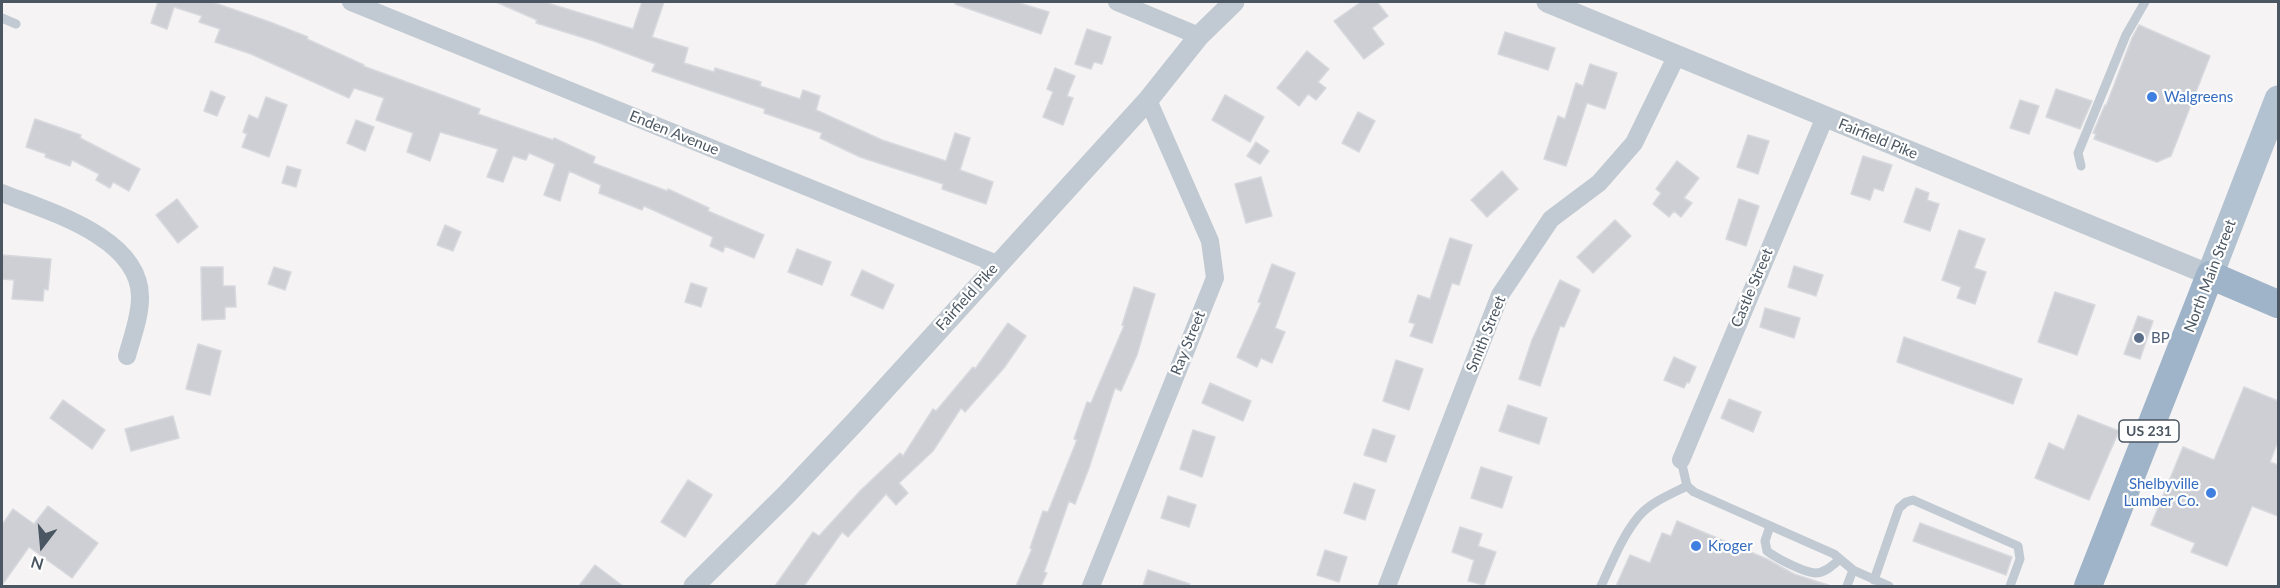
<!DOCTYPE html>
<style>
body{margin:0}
#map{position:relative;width:2280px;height:588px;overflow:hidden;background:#f5f3f3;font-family:Lato,sans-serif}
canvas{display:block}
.frame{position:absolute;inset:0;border:3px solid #4a5661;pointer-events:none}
.north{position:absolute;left:12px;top:516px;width:60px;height:60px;-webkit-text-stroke:4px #fff;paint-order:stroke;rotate:196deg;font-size:16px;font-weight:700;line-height:24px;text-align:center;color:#4a5661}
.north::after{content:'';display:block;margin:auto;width:21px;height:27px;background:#4a5661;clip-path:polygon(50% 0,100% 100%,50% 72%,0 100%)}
</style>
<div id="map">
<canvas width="2280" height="588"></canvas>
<div class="frame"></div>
<div class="north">N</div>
</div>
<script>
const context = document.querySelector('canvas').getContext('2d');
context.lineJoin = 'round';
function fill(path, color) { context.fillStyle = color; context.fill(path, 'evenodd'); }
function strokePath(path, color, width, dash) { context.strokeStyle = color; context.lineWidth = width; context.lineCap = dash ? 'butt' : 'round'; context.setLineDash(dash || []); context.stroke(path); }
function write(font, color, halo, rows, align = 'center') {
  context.font = font + ' Lato,sans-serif'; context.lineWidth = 4.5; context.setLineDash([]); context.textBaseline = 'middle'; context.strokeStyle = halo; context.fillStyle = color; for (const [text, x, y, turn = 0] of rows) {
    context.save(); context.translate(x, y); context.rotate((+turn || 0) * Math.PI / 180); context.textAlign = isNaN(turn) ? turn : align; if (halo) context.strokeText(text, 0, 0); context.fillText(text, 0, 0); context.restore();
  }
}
const building = new Path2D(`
 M158,2H212L270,22L308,37L307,39L364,65L363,66L480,109L478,114L553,140L554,138L595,157L593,163L667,191L668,189L709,208L708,211L764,235L754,258L725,246L723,252L710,246L713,237L644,206L642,210L599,193L601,185L569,171L560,201L544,195L555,164L529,153L526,160L513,156L503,182L487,177L498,149L440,132L430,161L407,152L413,133L376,120L384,98L354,88L349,98L251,54L215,42L220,29L199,22L202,16L174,7L167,29L151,23Z
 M496,2H544L633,29L642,2H664L652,37L688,48L684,63L714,72L715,68L761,82L760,86L800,99L803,90L820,96L816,110L882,140L946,161L955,133L970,138L960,170L993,182L986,204L942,189L943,184L860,157L820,138L822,133L764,113L765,109L652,71L655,64L594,41L536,23L537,20Z
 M956,2H1016L1049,12L1041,34L955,4Z
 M1361,2H1377L1388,16L1372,28L1384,44L1364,59L1334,21Z
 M2139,25L2210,56L2171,156L2157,162L2094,139L2096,134L2093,133L2105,105L2106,106L2132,38Z
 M1087,29L1111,37L1102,64L1094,62L1091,69L1075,64Z
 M1505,32L1555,48L1548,70L1498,54Z
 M1307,51L1329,69L1318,82L1326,88L1316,100L1308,94L1299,106L1277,88Z
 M1590,64L1617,73L1605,109L1587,103L1566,166L1544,159L1558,116L1565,119L1576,83L1583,86Z
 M1055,68L1075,76L1067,96L1073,98L1063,125L1043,117L1053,92L1047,89Z
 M2056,89L2092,101L2080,129L2046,117Z
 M211,91L225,97L217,116L204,111Z
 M1225,95L1264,117L1250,142L1212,120Z
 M266,97L287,105L269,157L242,147L247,134L243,132L249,115L258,119Z
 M2020,100L2039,106L2029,134L2010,128Z
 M1358,112L1375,121L1359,152L1342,143Z
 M35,119L81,135L80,138L140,169L129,191L113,182L110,188L96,180L99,174L72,160L70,166L45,157L46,154L26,147Z
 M356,120L374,127L365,151L347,143Z
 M1748,135L1769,141L1758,174L1737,167Z
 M1256,142L1269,151L1260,164L1247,156Z
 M1863,156L1892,165L1883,191L1874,188L1870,200L1851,194Z
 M1677,161L1699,178L1684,198L1692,203L1681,217L1674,211L1669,217L1653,204L1661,193L1656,189Z
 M287,166L301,170L296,187L282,183Z
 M1502,171L1518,189L1487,217L1471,200Z
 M1261,177L1272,216L1246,223L1235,184Z
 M1916,188L1929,193L1927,200L1939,204L1930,231L1904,222Z
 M177,199L198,227L178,243L156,215Z
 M1739,199L1759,206L1746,246L1726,239Z
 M1615,220L1631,236L1593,273L1577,257Z
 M445,225L461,232L453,251L437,245Z
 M1959,230L1985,239L1974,268L1986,272L1975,304L1957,298L1961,287L1942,280Z
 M1450,238L1472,245L1459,285L1452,283L1432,343L1410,336L1415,324L1409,322L1418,295L1430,299Z
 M797,249L831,262L822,285L788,272Z
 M2,255L51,259L48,290L44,289L43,301L12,299L14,280L2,279Z
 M1272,264L1295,273L1275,328L1285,332L1272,363L1261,358L1257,367L1237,357L1261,303L1258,302Z
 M1794,266L1823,275L1816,296L1788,287Z
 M201,267H223V286H235L236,307H225V319L202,320Z
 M274,267L291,272L285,290L268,284Z
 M862,270L894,285L883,309L851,295Z
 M1560,280L1580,290L1564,327L1560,326L1540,386L1519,379L1532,340Z
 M691,283L707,288L701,307L685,302Z
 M1134,287L1155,294L1137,355L1121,391L1115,388L1089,468L1075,504L1069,501L1044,572L1047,573L1041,586H1016L1032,549L1030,548L1043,511L1048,512L1077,440L1074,439L1087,402L1091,403L1124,326L1122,325Z
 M2055,292L2095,305L2077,355L2038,342Z
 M1765,308L1800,318L1794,338L1760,327Z
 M2138,316L2153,321L2140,359L2124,354Z
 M1008,323L1026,336L1004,368L965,412L961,408L933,451L899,483L908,493L896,505L886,494L848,537L842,532L804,586H775L813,532L819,536L861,490L900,453L903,456L933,409L936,411L973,367L975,369Z
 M1904,337L2022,379L2013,404L1897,362Z
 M198,344L221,351L210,395L186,389Z
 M1674,357L1696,367L1689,383L1687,382L1684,388L1664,380Z
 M1396,360L1423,369L1409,410L1383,401Z
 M1210,383L1251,401L1243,421L1202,403Z
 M2244,387L2278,401V441L2270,462L2278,465V516L2252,506L2227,566L2191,552L2195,543L2151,525L2183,447L2214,460Z
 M1729,399L1761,412L1753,432L1721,418Z
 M63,400L105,430L92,449L50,418Z
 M1508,405L1547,418L1539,444L1499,431Z
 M2078,415L2119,431L2089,500L2035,478L2049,443L2064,450Z
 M173,416L179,438L131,451L125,429Z
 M1373,429L1395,436L1386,462L1364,455Z
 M1193,430L1215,437L1202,477L1180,469Z
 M1481,467L1512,477L1502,508L1471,498Z
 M688,480L712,495L685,537L661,522Z
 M1354,483L1375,490L1365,520L1344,513Z
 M1168,496L1196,505L1189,527L1161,518Z
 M48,506L98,543L72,578L29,547L2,585V525L13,509L34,524Z
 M1677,521L1767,559L1794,574L1831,586H1616L1630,555L1650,563L1662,533L1671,536Z
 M1920,523L2012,557L2006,575L1913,541Z
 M1460,527L1482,534L1478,546L1496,552L1484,585L1468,581L1474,560L1452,552Z
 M1325,550L1347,557L1339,582L1317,575Z
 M595,565L623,586H579Z
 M1148,570L1190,584L1189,586H1143Z`);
const service = new Path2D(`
 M2,18L16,24
 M2081,166L2078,153L2126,35L2145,2
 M1681,460L1687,486L1694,492L1834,554L1853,570L1889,586
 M1770,526L1765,541L1767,551C1776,558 1803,572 1815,573C1825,573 1833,565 1840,559
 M1874,580L1899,508L1906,502L1913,500L2018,546L2020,559L2010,586
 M1601,586C1612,563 1622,536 1639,516C1651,502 1671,494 1687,486
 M1847,586L1853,570`);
const minor = new Path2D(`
 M351,2L997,264
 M1117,2L1199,36
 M2,193C47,211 141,237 140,298C140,317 132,338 127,356
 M1681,460L1825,117
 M1091,586L1215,278L1210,241L1148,100
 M1387,586L1500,295L1551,219L1599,183L1634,143L1677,55`);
const tertiary = new Path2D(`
 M1547,2L2210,275
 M694,586L786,495L856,421L1148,100L1199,36L1234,2`);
const primary = new Path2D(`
 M2210,275L2278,99`);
const trunk = new Path2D(`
 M2088,586L2210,275L2278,304`);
const markers = [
 [2152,97,6,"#3f7fe0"],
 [2139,338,6,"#5c6f8a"],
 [2211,493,6,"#3f7fe0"],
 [1696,546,6,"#3f7fe0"]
];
const shields = [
 [2149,431,60]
];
const shieldNames = [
 ["US 231",2149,431]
];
const shopNames = [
 ["Walgreens",2164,97],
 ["Shelbyville",2199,484,"right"],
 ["Lumber Co.",2199,501,"right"],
 ["Kroger",1708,546]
];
const streetNames = [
 ["Enden Avenue",674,133,22],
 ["Fairfield Pike",1878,139,22],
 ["North Main Street",2210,276,-69],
 ["Castle Street",1752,288,-67],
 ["Fairfield Pike",967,297,-48],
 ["Smith Street",1486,334,-68],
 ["Ray Street",1188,343,-68]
];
const serviceNames = [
 ["BP",2151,338]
];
fill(building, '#cdcfd5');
strokePath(building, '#d7d9de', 1.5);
strokePath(service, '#c1cad2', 9);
strokePath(minor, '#c1cad2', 18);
strokePath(tertiary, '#c1cad2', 21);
strokePath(primary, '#b3c2d1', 27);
strokePath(trunk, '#9fb4c9', 28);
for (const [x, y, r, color] of markers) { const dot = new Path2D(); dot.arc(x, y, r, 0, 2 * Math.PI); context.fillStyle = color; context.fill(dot); strokePath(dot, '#fff', 2); }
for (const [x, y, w] of shields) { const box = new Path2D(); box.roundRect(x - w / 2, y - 11, w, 22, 4.5); context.fillStyle = '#fff'; context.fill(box); strokePath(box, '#4a5661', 1.5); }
write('bold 14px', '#4a5661', null, shieldNames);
write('15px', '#366cbe', '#fff', shopNames, 'left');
write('15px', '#4a5661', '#fff', streetNames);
write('15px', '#4e5e75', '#fff', serviceNames, 'left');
</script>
